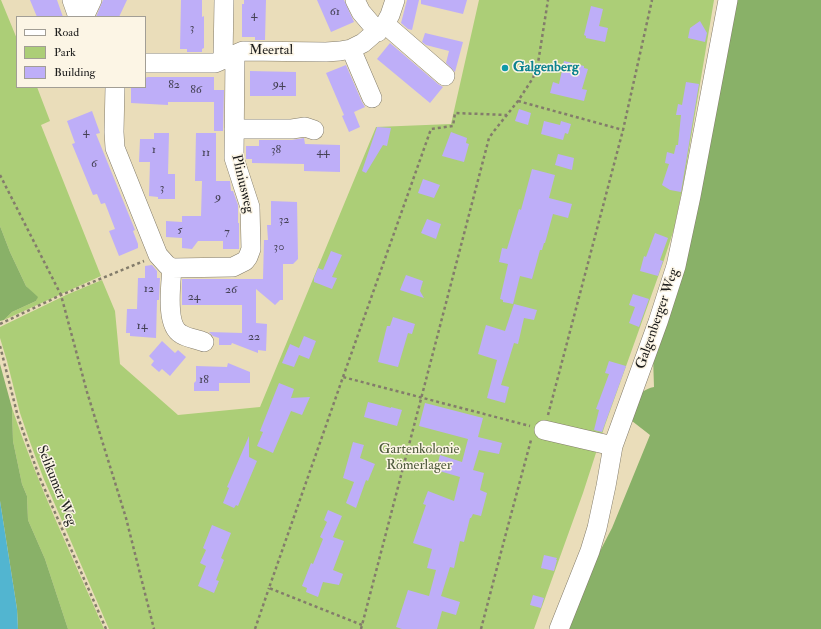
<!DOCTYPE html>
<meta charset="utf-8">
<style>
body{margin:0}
#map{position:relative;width:821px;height:629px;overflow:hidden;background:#eaddba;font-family:"IM FELL Double Pica",serif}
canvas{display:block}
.legend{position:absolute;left:16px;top:16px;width:130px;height:72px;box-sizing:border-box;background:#fcf5e5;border:1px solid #a29e95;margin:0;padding:5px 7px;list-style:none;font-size:12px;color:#1c1c1c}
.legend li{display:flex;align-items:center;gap:8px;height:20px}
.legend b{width:20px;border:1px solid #a29e95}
</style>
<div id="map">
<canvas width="821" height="629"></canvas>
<ul class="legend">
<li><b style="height:5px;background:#fff"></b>Road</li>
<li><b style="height:11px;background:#acce77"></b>Park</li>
<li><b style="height:11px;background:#beaef8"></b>Building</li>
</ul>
</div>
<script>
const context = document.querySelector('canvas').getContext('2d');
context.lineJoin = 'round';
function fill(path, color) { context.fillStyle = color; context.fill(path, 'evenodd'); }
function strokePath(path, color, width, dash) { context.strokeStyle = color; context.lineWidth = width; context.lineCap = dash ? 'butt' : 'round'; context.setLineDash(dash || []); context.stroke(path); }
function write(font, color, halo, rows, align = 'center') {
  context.font = font + ' "IM FELL Double Pica",serif'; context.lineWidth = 3; context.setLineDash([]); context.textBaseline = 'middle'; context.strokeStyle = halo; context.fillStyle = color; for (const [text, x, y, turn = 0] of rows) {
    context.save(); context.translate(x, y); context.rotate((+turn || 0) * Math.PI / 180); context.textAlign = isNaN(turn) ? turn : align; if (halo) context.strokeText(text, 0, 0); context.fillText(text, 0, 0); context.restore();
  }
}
const green = new Path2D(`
 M0,0H1L17,39V87H37L50,121L41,125L101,276L4,320L12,312L36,301L37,298L26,286L10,252L0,226Z
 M479,0H714L684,180L674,229L664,260L605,425L583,493L534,629H109L43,477L30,442L20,413L7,361L0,338V327L66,295L102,280L115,311L120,364L178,415L260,407L376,127L451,124Z
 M12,408C37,483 72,556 104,629H68L45,559L28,520L27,496L22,484L13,441Z`);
const forest = new Path2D(`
 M733,0H821V629H567L598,555L612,528L650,435L632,421C635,404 635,391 654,387L653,356Z
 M0,226L10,252L26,286L38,297L36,301L12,312L4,320L0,321Z
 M0,364L12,408L13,441L22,484L27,496L28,520L45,559L68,629H18L17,609L0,501Z`);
const water = new Path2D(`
 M0,501L17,609L18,629H0Z`);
const building = new Path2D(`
 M30,0H57L63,17H37Z
 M103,0H127L119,17H96Z
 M181,0H202V17L204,16V48L202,49V52H187V49H180Z
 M244,0H266L265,40H255V37H242V4H244Z
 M317,0H344L354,22L331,32Z
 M407,0H419L412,30L408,29L401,23Z
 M421,0H467L463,14L421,4Z
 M591,6L603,9L599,26L608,28L605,42L586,38V36L584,35Z
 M700,21L707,33L705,42L688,38L690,28Z
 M425,33L463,42L455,72L446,63L449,51L426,45L422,42Z
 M390,43L438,84L443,87L430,103L377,59Z
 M564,61L584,66V68L588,69L582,89L587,90L584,101L550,93L553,82L559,84Z
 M346,65L362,102L365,107L354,112L360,127L349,132L342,116L344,115L326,73Z
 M250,71L296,72V96H250Z
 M148,77H214V90H224L223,131H214V102H168V105L131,103V87H145V78Z
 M686,82L699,84L681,192L670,190L662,185L669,164L665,163L667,152L674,154L676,145H678L681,115H676L678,104L682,105Z
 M519,109L531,113L528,125L515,121Z
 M92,111L100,133L96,134L135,230L133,231L138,244V248L119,256L109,231L115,229L105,203L101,204L97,194L93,195L72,144L75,143L67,121Z
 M544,121L560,125L561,121L571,124L568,134L565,133L563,140L541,134Z
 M377,127L391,128L387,146L383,145L366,173L362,171Z
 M451,132L467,138L466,143L469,144L464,162L442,156Z
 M154,133H169L168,174H175V199H158V197L149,196L150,162H139L140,139H154Z
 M196,133H216V181H230L231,191H233L238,205V223H239V249H223V241H198L192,249L182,248V238L166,237V221L182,222V216H201L202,181H195Z
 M304,138L305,144L340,145V172L304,171V164L252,163V159H246V146H259V140H292Z
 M558,154L574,158L572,170L555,165Z
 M532,169L555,175L549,198L572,204L568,218L553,214L545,243H544L542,250H540L532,279L520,276L513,304L503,302V300L500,299L508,264L499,262L502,248L507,249L519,209L521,210Z
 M423,179L440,185L434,198L418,193Z
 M271,201L297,202L298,259L293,264H283V300H280L275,305L256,289V323L267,324L266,351L258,350V353L232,343L231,345H219V338L213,336L209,332L242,333V305H182V279H263L264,240H268L267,225H271Z
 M427,219L441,224L436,239L421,233Z
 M655,233L668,238L660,260L663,261L658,276L640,271L644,256L646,257Z
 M331,251L342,255L332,277L337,278L332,289L314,282V278L318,268L323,270Z
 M152,265L157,271V278H160L159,300H157L156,338L130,336V333H126L127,309H137L138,278H145V266Z
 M406,275L423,281L420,291L424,298L400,290Z
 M633,294L649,299L639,327L629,323L635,307L629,305Z
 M514,304L537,310L534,320L524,318L518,344L514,343L501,385L509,387L505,403L487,398L497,360L478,354L486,325L505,331Z
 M393,317L415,324L412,334L408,333L398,367L378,362L387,326H390Z
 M304,336L316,341L309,359L299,355L294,367L282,363L290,344L299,348Z
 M162,341L175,353L178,350L186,357L170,376L162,369L159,372L151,365L154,361L149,356Z
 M609,361L626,366L602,432L594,430L599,410L596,409L609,374L605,373Z
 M228,363L250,372V383H219V391H194V383L196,381V366L227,367Z
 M279,383L294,389L291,398L310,397L302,415L291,411L273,453L257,446L263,432L260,431Z
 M368,402L391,408V407L402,410L397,426L364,417Z
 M425,403L483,418L478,437L502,443L499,454L479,450L473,470L484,473L480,490L487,493L481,516L473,514L471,518H470L464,542L460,541L454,568L450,567L441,596L460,602L456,615L442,611L437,629H402L396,627L408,590L429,596L436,570L427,568L432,549L413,543L426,505L423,504L428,491L454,501L460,477L436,470L440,455L462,462L468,439L419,426Z
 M249,436V457L257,461L238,506L236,505L234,508L223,503L229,488L227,487Z
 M353,442L364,445L360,458L375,464L368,481L366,480L356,508L346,503L354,482L343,478Z
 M328,510L342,516L333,537L344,541L333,570L343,574L339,585L323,582L318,597L306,592L307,588L302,586L311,563L313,564L323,539L320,537L327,522L324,520Z
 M212,525L231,533L221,558L224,560L216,580L219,581L214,593L198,586L206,566L200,563L206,550L203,548Z
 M544,555L557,558L556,560H557L554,571L541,568Z
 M533,595L544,598L541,608L530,605Z`);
const path = new Path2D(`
 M518,101L623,130
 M0,175L61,295L87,392L126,518L154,629
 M0,324L61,295L144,261
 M0,346L18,417L39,476L106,629
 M343,377L431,129L453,126L455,113L507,115
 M548,415L623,130L652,0
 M362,625L269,588L343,377L530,426
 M255,629L269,588
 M361,629L489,138L494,131L518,101L533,78L538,63L548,0
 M481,629L505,537L531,440`);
const minor = new Path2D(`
 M72,0L78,17
 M355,0L361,12L378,32
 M84,17L92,0
 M385,24L445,76
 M351,49L372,98
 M223,60L224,0
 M145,63H215L243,51L326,52L340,51L351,49L363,43L385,24L390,15L395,0
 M115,87L114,132L115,148L158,255L167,265L172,268L233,267L245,261L248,257L251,249L250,207L234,158L235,54
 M234,129H292L305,127L314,130
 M172,268C171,284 165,325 181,334C187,338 197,339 204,342
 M544,430L613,446
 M559,629L590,551L597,528L606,486L613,446L658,322L676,266L691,196L728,0`);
const markers = [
 [505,68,4,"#0f9aa8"]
];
const numberNames = [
 ["61",335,12],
 ["4",254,15],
 ["3",192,28],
 ["94",279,84],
 ["82",174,85],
 ["86",196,90],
 ["4",86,132],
 ["1",154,150],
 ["38",276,150],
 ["44",323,152],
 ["11",206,153],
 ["6",94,164],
 ["3",162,188],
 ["9",218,197],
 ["32",284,220],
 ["5",180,230],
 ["7",227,232],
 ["30",279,247],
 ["12",149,289],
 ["26",231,290],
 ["24",194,297],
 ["14",142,326],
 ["22",254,337],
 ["18",204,380]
];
const streetNames = [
 ["Meertal",271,51],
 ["Pliniusweg",242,184,77],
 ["Galgenberger Weg",658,319,-71],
 ["Selikumer Weg",56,486,68]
];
const cultureNames = [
 ["Galgenberg",513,68]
];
const parkNames = [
 ["Gartenkolonie",419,450],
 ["Römerlager",419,466]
];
fill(green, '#acce77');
fill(forest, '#89b168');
fill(water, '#52b5d0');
fill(building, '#beaef8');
strokePath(minor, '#837c6b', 20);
strokePath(path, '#837c6b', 2.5, [3, 3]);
strokePath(minor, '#fff', 19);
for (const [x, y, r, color] of markers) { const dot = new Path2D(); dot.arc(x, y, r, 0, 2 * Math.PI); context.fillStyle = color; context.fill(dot); strokePath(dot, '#fcf5e5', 1.5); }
write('12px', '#444053', null, numberNames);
write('14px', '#1c1c1c', '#fcf5e5', streetNames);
write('bold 14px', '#0d838f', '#fcf5e5', cultureNames, 'left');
write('14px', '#4e5a3c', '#fcf5e5', parkNames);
</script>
